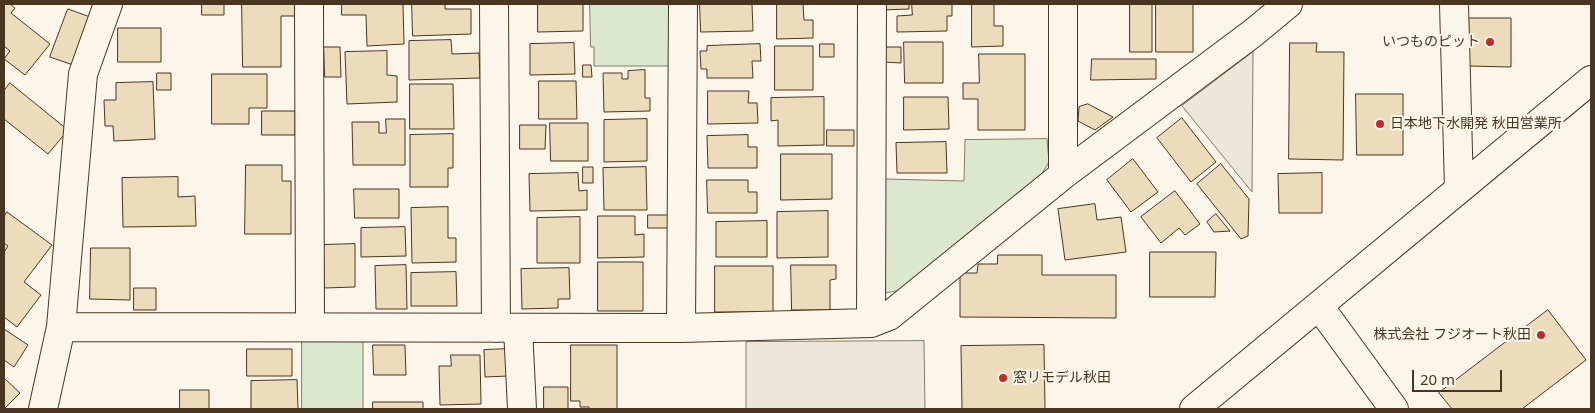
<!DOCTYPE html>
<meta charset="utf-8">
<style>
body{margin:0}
#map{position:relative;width:1595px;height:413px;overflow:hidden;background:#fbf6e9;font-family:"Noto Sans",sans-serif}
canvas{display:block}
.frame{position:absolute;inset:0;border:5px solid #4a3520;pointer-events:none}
.scale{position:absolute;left:1412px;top:370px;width:90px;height:22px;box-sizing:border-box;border:2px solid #4a3520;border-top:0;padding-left:6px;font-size:15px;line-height:18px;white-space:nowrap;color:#4a3520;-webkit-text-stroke:4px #fbf6e9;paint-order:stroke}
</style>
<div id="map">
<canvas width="1595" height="413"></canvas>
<div class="frame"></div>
<div class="scale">20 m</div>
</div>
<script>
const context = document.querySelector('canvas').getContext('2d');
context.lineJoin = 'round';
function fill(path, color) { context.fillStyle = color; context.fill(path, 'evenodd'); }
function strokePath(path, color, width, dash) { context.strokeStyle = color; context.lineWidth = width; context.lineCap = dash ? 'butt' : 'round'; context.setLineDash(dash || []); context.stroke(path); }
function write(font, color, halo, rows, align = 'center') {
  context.font = font + ' "Noto Sans","Noto Sans JP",sans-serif'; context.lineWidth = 4; context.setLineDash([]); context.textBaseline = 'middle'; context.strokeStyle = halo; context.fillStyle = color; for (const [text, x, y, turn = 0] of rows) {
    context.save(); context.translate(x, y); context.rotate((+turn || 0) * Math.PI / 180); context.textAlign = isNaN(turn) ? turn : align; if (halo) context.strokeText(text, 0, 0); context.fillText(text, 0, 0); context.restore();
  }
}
const green = new Path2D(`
 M590,4H671L672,66H594V47H591Z
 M1047,139L1049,162L1041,175L901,290L885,293V179L964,181L965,140Z
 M302,336H363V409H302Z`);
const parking = new Path2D(`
 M1253,52L1252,192L1182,106Z
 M924,341L925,409H746V342Z`);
const building = new Path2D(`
 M4,4H10L15,8L11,13L50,44L25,75L4,59L10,51L4,46Z
 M202,4H224V15H202Z
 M242,4H301V16H281V67H243Z
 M342,4H403L404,44L367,46L366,15H342Z
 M412,4H445V9H471V34L413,36Z
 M538,4H583V31L538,32Z
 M700,4H752L753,31L701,32Z
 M777,4H803L804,20H813V38L777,39Z
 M881,4H909V9L881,10Z
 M912,4H952V16H947V31L897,32V16L912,15Z
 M972,4H994V26H1003V46L972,47Z
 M1130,4H1152V52H1130Z
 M1156,4H1193V52H1156Z
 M68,9L93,18L76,66L50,57Z
 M1469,18H1511V67L1469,66Z
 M118,28H161V62H118Z
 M451,40L452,54L479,53L480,78L409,80V41Z
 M904,42H943V83H905Z
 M574,43L575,74L530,75V44Z
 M1290,43H1317L1316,52H1344L1343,160L1289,159Z
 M760,44L761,61H752L753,78H707V69H701L700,51H707V46Z
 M820,44H834V57H820Z
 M775,46H813V90H775Z
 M324,47H340L341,77H325Z
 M883,47H901V63L883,62Z
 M387,51V75L397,76V102L347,104L345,52Z
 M979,54H1025V130H978V99H963V83H979Z
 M1092,59H1156V79L1091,80Z
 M583,65H591L592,77H583Z
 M645,70V98H650V111L604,112L603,73H622V79H628V71Z
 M157,73H171V90H157Z
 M212,74H267V108H249V124H212Z
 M539,81H576L577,119H539Z
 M153,82L155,139L114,141L113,126H105L104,100H116V83Z
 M10,83L68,130L48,154L4,119V91Z
 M410,84H453L454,129H410Z
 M708,91H749L748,103H757L758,123L708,124Z
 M1356,94H1403V155H1357Z
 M824,97V145L778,146V120L771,121V98Z
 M904,97H948L949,129L904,130Z
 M1088,104L1113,117L1095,130L1078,121L1079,107Z
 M262,111H295V135H262Z
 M1182,118L1216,162L1191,182L1157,138Z
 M386,119H405V165H353L352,122H379V133H386Z
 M647,119V161L604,162V120Z
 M550,123H588V161H551Z
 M520,125H546L545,149H520Z
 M827,130H854V146H827Z
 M453,134V168H448V187H410V135Z
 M748,135V147H757V168H708L707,136Z
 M946,142L947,173H897L896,143Z
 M781,154H832V199L781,200Z
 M1133,159L1158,192L1131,212L1107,180Z
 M1221,164L1249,199L1248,236L1241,239L1197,184Z
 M246,165H282V181H291V234H245Z
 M583,167H593V183H583Z
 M646,167L647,210H604L603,168Z
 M578,173L579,191L587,190V210L530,211L529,174Z
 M1322,173V213H1279L1278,174Z
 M178,177V197L195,196L196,226L123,227L122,178Z
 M707,180H748V192H757V213H708Z
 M354,189H399V218H355Z
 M1175,191L1200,224L1185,235L1179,228L1161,243L1141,217Z
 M1095,204L1097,220L1121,217L1126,252L1065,260L1058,209Z
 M448,207V238H456V262L412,263L411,208Z
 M828,211V257L777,258V212Z
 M7,212L52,245L24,282L41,295L17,327L4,317V252L8,246L4,243V217Z
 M1216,214L1230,231L1214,232L1207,222Z
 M648,215H673V228H648Z
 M598,216H635V235L644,234V257L598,258Z
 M580,217V263H537V218Z
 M767,221V257H716V222Z
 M405,227L406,256L361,257V228Z
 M355,244V287L324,288L323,245Z
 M91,248H130V300L90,299Z
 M1150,252H1216L1215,297H1150Z
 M998,255H1042V275H1116V318L960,317V273H977L978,264H997Z
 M598,262H643V311H598Z
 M406,265L407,309H376L375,266Z
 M791,265H836V279L830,280V310H792Z
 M715,266H773V312H715Z
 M569,268L570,299H558V308L522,309L521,269Z
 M456,272L457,306H411V273Z
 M134,288H156V310H134Z
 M1548,310L1586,360L1522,409H1452L1439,393Z
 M4,329L28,345L14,367L4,360Z
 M373,345H405L406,375H374Z
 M571,345H617V409H589V407H580V401H571Z
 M1044,345L1045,409H962L961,346Z
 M247,349H292V376H247Z
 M507,349L508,376L485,377L484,350Z
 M451,355H480L481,404L440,405L439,366H451Z
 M4,378L20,393L4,409Z
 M297,380L298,409H251V381Z
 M544,387H568V409H544Z
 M180,390H209V409H180Z
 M373,402H423V409H373Z`);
const minor = new Path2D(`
 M309,4L310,327
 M494,4L496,328
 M1454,4L1459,189
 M1063,175V4
 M1319,306L1394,409
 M871,323L872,4
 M61,327L681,328L871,323L889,316L1063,175L1253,33L1288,4
 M518,328L522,409
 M681,328L683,4
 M43,409L61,327L83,74L108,4
 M1194,409L1591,80`);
const markers = [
 [1490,42,5,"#c62828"],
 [1380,124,5,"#c62828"],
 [1541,335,5,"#c62828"],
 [1003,378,5,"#c62828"]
];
const poiNames = [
 ["いつものピット",1480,42],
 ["日本地下水開発 秋田営業所",1390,124,"left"],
 ["株式会社 フジオート秋田",1531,335],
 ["窓リモデル秋田",1013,378,"left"]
];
fill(green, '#dce7d0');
strokePath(green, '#887966', 1);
fill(parking, '#ede7d9');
strokePath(parking, '#887966', 1);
fill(building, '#ecdcbc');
strokePath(building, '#4a3520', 1);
strokePath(minor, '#4a3520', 30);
strokePath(minor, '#fbf6e9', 28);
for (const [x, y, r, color] of markers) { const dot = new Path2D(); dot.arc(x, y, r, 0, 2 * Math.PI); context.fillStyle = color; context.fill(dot); strokePath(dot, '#fbf6e9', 2); }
write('14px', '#4a3520', '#fbf6e9', poiNames, 'right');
</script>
